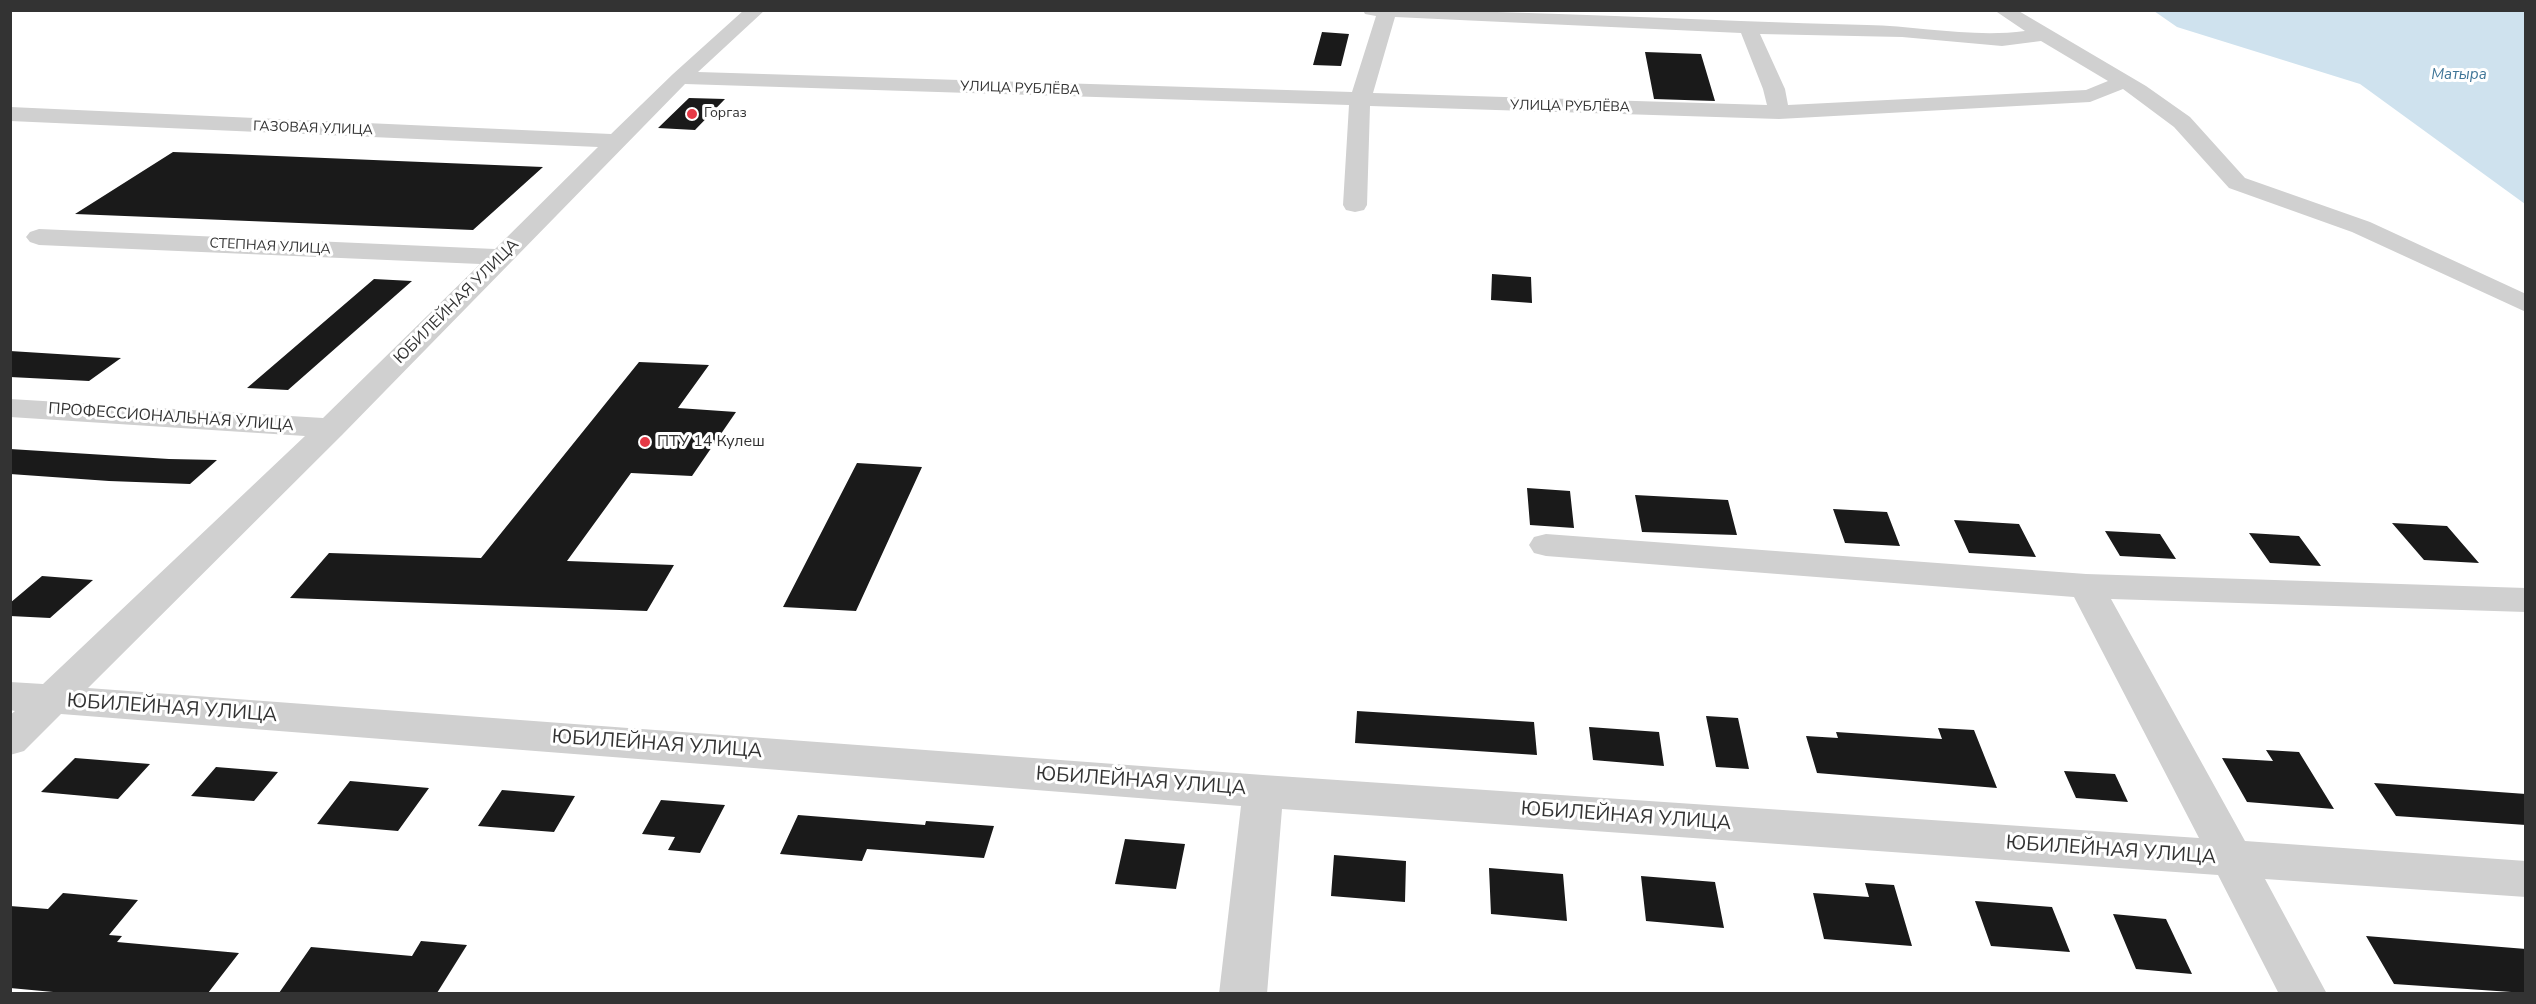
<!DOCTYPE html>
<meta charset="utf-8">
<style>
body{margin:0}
#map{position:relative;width:2536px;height:1004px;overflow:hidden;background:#fff;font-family:"Nunito Sans",sans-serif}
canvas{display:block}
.frame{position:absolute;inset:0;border:12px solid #333;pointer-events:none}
</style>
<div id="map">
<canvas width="2536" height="1004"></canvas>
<div class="frame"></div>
</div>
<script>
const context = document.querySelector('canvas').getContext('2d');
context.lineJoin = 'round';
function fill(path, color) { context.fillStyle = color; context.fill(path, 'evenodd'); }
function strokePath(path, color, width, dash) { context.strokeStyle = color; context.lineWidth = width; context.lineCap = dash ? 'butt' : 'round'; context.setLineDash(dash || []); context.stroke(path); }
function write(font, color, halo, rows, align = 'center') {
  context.font = font + ' "Nunito Sans",sans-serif'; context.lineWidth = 6; context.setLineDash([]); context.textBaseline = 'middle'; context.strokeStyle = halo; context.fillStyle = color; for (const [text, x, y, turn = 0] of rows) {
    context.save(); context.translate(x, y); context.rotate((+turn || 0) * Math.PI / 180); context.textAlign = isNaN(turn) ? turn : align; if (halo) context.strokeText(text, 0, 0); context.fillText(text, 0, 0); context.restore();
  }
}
const water = new Path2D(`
 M2154,11H2525V204L2360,84L2177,27Z`);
const building = new Path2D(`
 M1322,32L1349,34L1341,66L1313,65Z
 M1645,52L1701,54L1715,101L1654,99Z
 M689,98L725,99L695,130L658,128Z
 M173,152L228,154L543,167L473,230L75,214Z
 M1492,274L1531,277L1532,303L1491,300Z
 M374,279L412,281L288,390L247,388Z
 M10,351L121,358L89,381L10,377Z
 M639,362L709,365L678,408L736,412L692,476L631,473L567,561L674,565L647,611L290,598L329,553L481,558Z
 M10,449L169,459L217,460L190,484L109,481L10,474Z
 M857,463L922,467L856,611L783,607Z
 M1527,488L1570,491L1574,528L1530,525Z
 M1635,495L1728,500L1737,535L1642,532Z
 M1833,509L1887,512L1900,546L1845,543Z
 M1954,520L2019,524L2036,557L1969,553Z
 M2392,523L2447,526L2479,563L2424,560Z
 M2105,531L2160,534L2176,559L2120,556Z
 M2249,533L2299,536L2321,566L2270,563Z
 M42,576L93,580L50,618L10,616V603Z
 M1357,711L1534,722L1537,755L1355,743Z
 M1706,716L1738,718L1749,769L1716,767Z
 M1589,727L1659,732L1664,766L1593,760Z
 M1938,728L1974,730L1997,788L1817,773L1806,736L1838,738L1836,732L1942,739Z
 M2266,750L2299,752L2334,809L2247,802L2222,758L2273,761Z
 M75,758L150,764L118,799L41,792Z
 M216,767L278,772L254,801L191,796Z
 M2064,771L2115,774L2128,802L2076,798Z
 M350,781L429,788L398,831L317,824Z
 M2374,783L2526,794V825L2396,816Z
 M502,790L575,796L554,832L478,826Z
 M661,800L725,805L700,853L668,850L675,837L642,834Z
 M798,815L925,825L926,821L994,826L984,858L867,849L862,861L780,854Z
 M1125,839L1185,844L1176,889L1115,884Z
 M1334,855L1406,861L1405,902L1331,896Z
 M1489,868L1563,874L1567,921L1491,914Z
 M1641,876L1715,882L1724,928L1646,921Z
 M1865,883L1894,885L1912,946L1824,939L1813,893L1869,897Z
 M63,893L138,900L109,935L122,936L117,942L239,953L208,993H64L10,988V906L48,909Z
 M1975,901L2052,907L2070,952L1991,946Z
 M2113,914L2166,919L2192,974L2136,969Z
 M2366,936L2526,949V993L2394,984Z
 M421,941L467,945L437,993H279L311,947L412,956Z`);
const minor = new Path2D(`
 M744,10H765L698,72L1352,92L1376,16L1365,14L1363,10C1531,10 1699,21 1867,25C1919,26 1973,38 2025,31L1994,10H2017L2146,86L2190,117L2245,178L2370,222L2526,294V312L2352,232L2229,188L2174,127L2123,89L2090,102L1779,119L1370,106L1367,205L1364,210L1355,212L1346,210L1343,205L1349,105L685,84L342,435L88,688L1263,775L2199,838L2074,597L1546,556L1534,553L1529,545L1534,537L1546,534L2086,574L2526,588V612L2111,599L2245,841L2526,861V897L2265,879L2327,994H2279L2218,875L1282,809L1267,994H1219L1241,806L61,714L24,751L10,755V715L15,711L10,710V682L43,684L305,436L10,417V399L323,418L480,264L39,245L30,242L26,237L30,232L39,229L495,249L598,147L10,121V107L611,134L673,74ZM1395,17L1741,33L1763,89L1767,105L1373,93ZM1760,34L1902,37L2002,46L2041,41L2108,81L2086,90L1788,105L1785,89Z`);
const markers = [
 [692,114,6,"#e63946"],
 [645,442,6,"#e63946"]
];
const farStreetnames = [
 ["УЛИЦА РУБЛЁВА",1020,89,2],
 ["УЛИЦА РУБЛЁВА",1570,107,1],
 ["ГАЗОВАЯ УЛИЦА",313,129,2],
 ["СТЕПНАЯ УЛИЦА",270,247,3]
];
const farPoinames = [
 ["Горгаз",704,114]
];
const farWaternames = [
 ["Матыра",2459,75]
];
const streetNames = [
 ["ЮБИЛЕЙНАЯ УЛИЦА",457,302,-45],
 ["ПРОФЕССИОНАЛЬНАЯ УЛИЦА",171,418,4]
];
const poiNames = [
 ["ПТУ 14 Кулеш",657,442]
];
const nearStreetnames = [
 ["ЮБИЛЕЙНАЯ УЛИЦА",172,709,4],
 ["ЮБИЛЕЙНАЯ УЛИЦА",657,745,4],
 ["ЮБИЛЕЙНАЯ УЛИЦА",1141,782,4],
 ["ЮБИЛЕЙНАЯ УЛИЦА",1626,817,4],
 ["ЮБИЛЕЙНАЯ УЛИЦА",2111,851,4]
];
fill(water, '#cfe2ee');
fill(building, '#1a1a1a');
fill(minor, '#d0d0d0');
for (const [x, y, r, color] of markers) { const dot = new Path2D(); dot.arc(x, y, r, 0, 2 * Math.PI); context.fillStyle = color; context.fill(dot); strokePath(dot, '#fff', 2); }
write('14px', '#333', '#fff', farStreetnames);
write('14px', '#333', '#fff', farPoinames, 'left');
write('italic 15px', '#3f7597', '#fff', farWaternames);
write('16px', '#333', '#fff', streetNames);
write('16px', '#333', '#fff', poiNames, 'left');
write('20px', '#333', '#fff', nearStreetnames);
</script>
